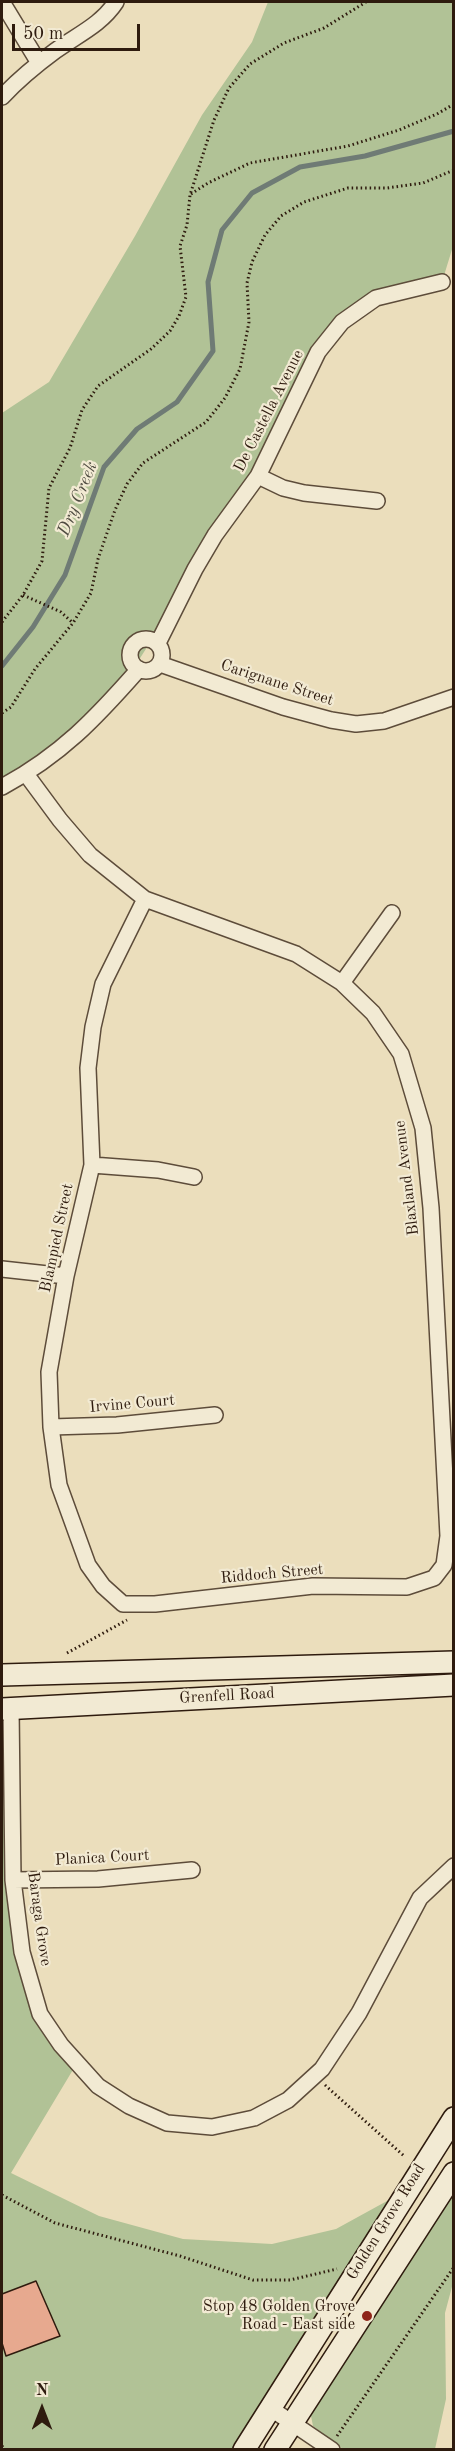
<!DOCTYPE html>
<style>
body{margin:0}
#map{position:relative;width:455px;height:2451px;overflow:hidden;background:#ebdebc;font-family:"Old Standard TT",serif}
canvas{display:block}
.frame{position:absolute;inset:0;border:3px solid #2e1b0e;pointer-events:none}
.north{position:absolute;left:12px;top:2379px;width:60px;height:60px;-webkit-text-stroke:4px #f2ead3;paint-order:stroke;rotate:0deg;font-size:16px;font-weight:700;line-height:24px;text-align:center;color:#2e1b0e}
.north::after{content:'';display:block;margin:auto;width:21px;height:27px;background:#2e1b0e;clip-path:polygon(50% 0,100% 100%,50% 72%,0 100%)}
.scale{position:absolute;left:12px;top:24px;width:128px;height:27px;box-sizing:border-box;border:3px solid #2e1b0e;border-top:0;padding-left:8px;font-size:18px;line-height:21px;white-space:nowrap;color:#2e1b0e;-webkit-text-stroke:4px #f2ead3;paint-order:stroke}
</style>
<div id="map">
<canvas width="455" height="2451"></canvas>
<div class="frame"></div>
<div class="north">N</div>
<div class="scale">50 m</div>
</div>
<script>
const context = document.querySelector('canvas').getContext('2d');
context.lineJoin = 'round';
function fill(path, color) { context.fillStyle = color; context.fill(path, 'evenodd'); }
function strokePath(path, color, width, dash) { context.strokeStyle = color; context.lineWidth = width; context.lineCap = dash ? 'butt' : 'round'; context.setLineDash(dash || []); context.stroke(path); }
function write(font, color, halo, rows, align = 'center') {
  context.font = font + ' "Old Standard TT",serif'; context.lineWidth = 4.5; context.setLineDash([]); context.textBaseline = 'middle'; context.strokeStyle = halo; context.fillStyle = color; for (const [text, x, y, turn = 0] of rows) {
    context.save(); context.translate(x, y); context.rotate((+turn || 0) * Math.PI / 180); context.textAlign = isNaN(turn) ? turn : align; if (halo) context.strokeText(text, 0, 0); context.fillText(text, 0, 0); context.restore();
  }
}
const green = new Path2D(`
 M268,2H453L454,243L442,282L376,298L342,322L185,588L135,666L43,764L2,787V413L49,382L135,236L202,115L252,42Z
 M2,1708H11L13,1880L40,2014L77,2063L11,2173L99,2216L183,2239L272,2244L336,2229L407,2190L243,2449L2,2450Z
 M453,2187V2283L445,2313L446,2399L435,2449H343L313,2426L310,2411Z`);
const stream = new Path2D(`
 M2,666L33,627L65,575L104,467L137,429L177,402L213,351L208,282L222,230L252,193L300,167L365,156L454,131`);
const building = new Path2D(`
 M36,2281L60,2336L6,2356L2,2343V2294Z`);
const path = new Path2D(`
 M191,194L208,183L250,163L348,146L399,130L437,114L454,104
 M23,595L61,612L73,623
 M2,622L23,595L42,561L49,488L70,448L82,410L98,386L151,349L170,331L179,316L186,297L180,246L187,225L190,195L214,120L229,88L250,64L284,43L324,28L366,2
 M2,713L11,707L35,669L73,623L91,593L98,559L115,510L127,484L143,463L206,422L225,398L240,369L249,322L247,283L252,262L265,235L281,216L304,202L348,188H387L423,183L454,170
 M67,1653L127,1620
 M325,2085L404,2156
 M2,2195L55,2223L180,2256L253,2280H290L337,2269
 M337,2436L454,2267
 M2,2446L5,2450`);
const street = new Path2D(`
 M2,2L39,63
 M2,97C18,80 36,65 55,51C77,35 101,25 116,2
 M258,476L283,488L304,493L377,501
 M130 655a16 16 0 1 1 32 0a16 16 0 1 1-32 0Z
 M158,643L195,569L215,535L258,476L318,352L342,322L376,298L442,282
 M160,664L283,707L331,720L356,724L384,721L454,697
 M26,774L60,820L90,855L145,899L296,954L342,983L373,1013L401,1054L423,1128L431,1208L448,1536L444,1565L434,1578L407,1587L313,1586L155,1604H123L103,1586L88,1565L59,1485L51,1427L49,1372L66,1276L92,1165L88,1068L93,1027L103,984L145,899
 M2,787C61,755 95,719 139,669
 M342,983L392,913
 M92,1165L158,1170L194,1177
 M2,1269L66,1276
 M51,1427L117,1425L215,1415
 M11,1708L13,1880L22,1952L40,2014L61,2045L98,2086L129,2106L167,2123L212,2127L254,2118L288,2100L322,2069L359,2013L420,1898L454,1866
 M13,1880L98,1879L192,1870
 M270,2408L332,2450`);
const secondary = new Path2D(`
 M2,1675L454,1662
 M2,1709L454,1685
 M244,2450L454,2118
 M275,2450L454,2173`);
const markers = [
 [367,2316,6,"#8f2418"]
];
const streetNames = [
 ["De Castella Avenue",269,411,-63],
 ["Carignane Street",277,683,18],
 ["Blaxland Avenue",407,1178,-97],
 ["Blampied Street",57,1238,-78],
 ["Irvine Court",132,1404,-5],
 ["Riddoch Street",272,1574,-5],
 ["Grenfell Road",227,1696,-3],
 ["Planica Court",102,1858,-3],
 ["Baraga Grove",39,1919,82],
 ["Golden Grove Road",386,2222,-58]
];
const poiNames = [
 ["Stop 48 Golden Grove",355,2307],
 ["Road - East side",355,2325]
];
const waterNames = [
 ["Dry Creek",78,499,-68]
];
fill(green, '#b1c296');
strokePath(stream, '#6f7b75', 5);
fill(building, '#e7a98f');
strokePath(building, '#2e1b0e', 1.5);
strokePath(street, '#5d4c3a', 18);
strokePath(secondary, '#2e1b0e', 24);
strokePath(path, '#2e1b0e', 3, [1.5, 3]);
strokePath(street, '#f2ead3', 15);
strokePath(secondary, '#f2ead3', 21);
for (const [x, y, r, color] of markers) { const dot = new Path2D(); dot.arc(x, y, r, 0, 2 * Math.PI); context.fillStyle = color; context.fill(dot); strokePath(dot, '#f2ead3', 2); }
write('16px', '#2e1b0e', '#f2ead3', streetNames);
write('16px', '#2e1b0e', '#f2ead3', poiNames, 'right');
write('italic 18px', '#4f4b41', '#f2ead3', waterNames);
</script>
